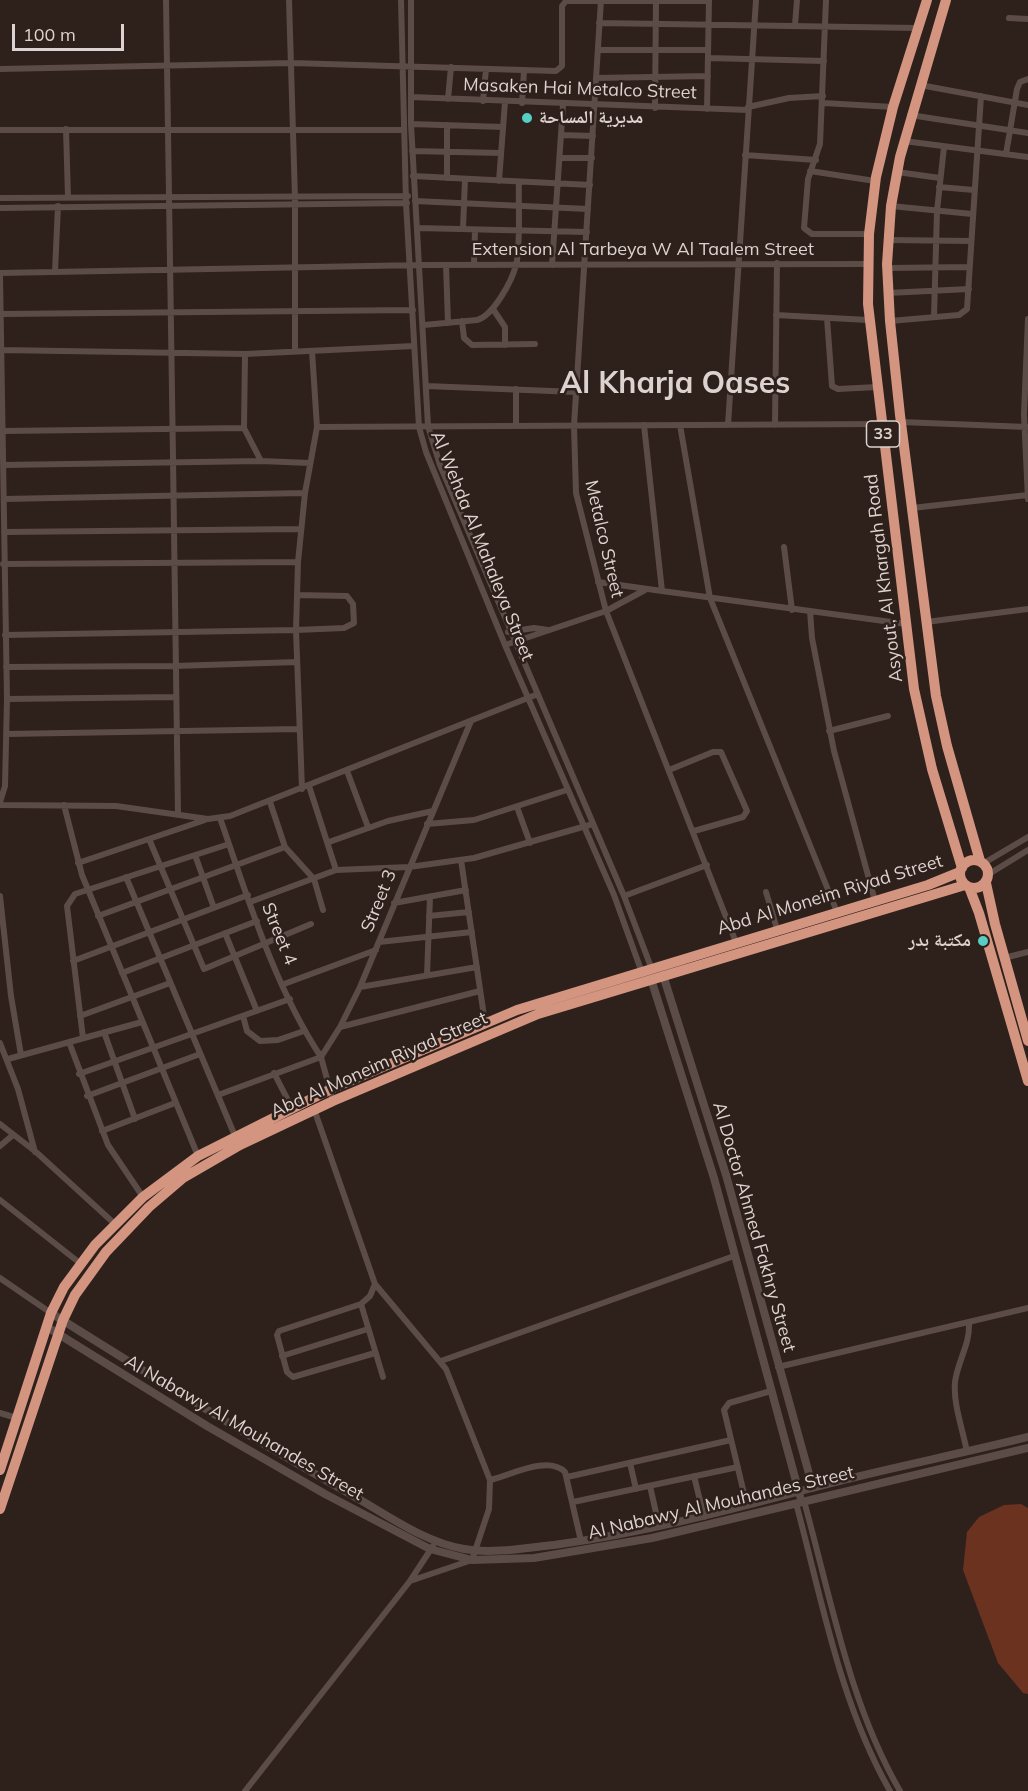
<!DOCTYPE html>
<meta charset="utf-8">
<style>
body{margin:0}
#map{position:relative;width:1028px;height:1791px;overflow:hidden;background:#2e201b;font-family:Mulish,sans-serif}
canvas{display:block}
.scale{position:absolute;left:12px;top:24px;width:112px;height:27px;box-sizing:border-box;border:3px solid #dcd2cf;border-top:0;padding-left:8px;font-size:18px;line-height:21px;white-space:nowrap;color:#dcd2cf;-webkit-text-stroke:4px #2e201b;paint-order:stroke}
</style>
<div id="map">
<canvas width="1028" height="1791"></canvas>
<div class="scale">100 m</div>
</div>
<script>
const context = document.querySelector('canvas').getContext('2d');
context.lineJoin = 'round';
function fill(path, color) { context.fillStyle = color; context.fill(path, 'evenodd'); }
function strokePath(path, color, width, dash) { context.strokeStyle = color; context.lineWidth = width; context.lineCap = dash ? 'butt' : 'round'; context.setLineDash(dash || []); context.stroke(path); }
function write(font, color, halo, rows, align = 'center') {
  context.font = font + ' Mulish,"Noto Naskh Arabic",sans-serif'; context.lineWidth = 5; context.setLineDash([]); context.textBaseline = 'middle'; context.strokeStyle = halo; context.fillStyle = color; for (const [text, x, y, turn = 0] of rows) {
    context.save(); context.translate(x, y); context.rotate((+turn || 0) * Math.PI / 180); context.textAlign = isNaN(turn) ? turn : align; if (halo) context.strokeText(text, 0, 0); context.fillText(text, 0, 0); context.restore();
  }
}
const green = new Path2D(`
 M1021,1504L1028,1508V1694L1023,1693L998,1663L963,1570L967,1532L979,1517L1004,1505Z`);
const minor = new Path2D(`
 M166,0C172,271 173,542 178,813
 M289,0L295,198V351
 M401,0L406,203L419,427L426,452L505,645L614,895L641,970
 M411,0V124L428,426L440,465L624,896L651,967
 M601,0L574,426L576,493L606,611L737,945
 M826,0L820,144L808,179L804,228L812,234H869
 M1009,18L1028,19
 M599,23L917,28
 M795,25L797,0
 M598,50H708
 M708,58L824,61
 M0,69L292,63L556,71L562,66V6L566,1H709
 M596,78L708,76
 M920,85L1028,105
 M411,97L748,110
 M448,99L451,67
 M483,101L486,69
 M522,103L524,71
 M823,103L893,107
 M748,107L789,98L823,96
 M655,108L656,0
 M707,109L709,0
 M910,115L1028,133
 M411,124L503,127
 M66,129L68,197
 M0,130H404
 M561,135L593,136
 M904,141L1028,157
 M412,151L501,153
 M1006,154L1017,89L1020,82L1028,79
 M745,155L816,160
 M560,158H592
 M810,171L875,181
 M897,172L940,178
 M413,176L590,185
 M447,178V125
 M499,181L505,102
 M939,187L974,190
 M0,198L408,196
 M415,201L588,209
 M891,206L972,214
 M0,208L407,203
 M417,228L587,232
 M463,229L465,179
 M888,240L971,241
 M446,265L448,323
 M474,265L475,230
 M552,265L563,105
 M887,268L969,267
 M55,271L58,206
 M0,273L420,265L867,264
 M0,276L7,699L5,786L0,802
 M888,293L969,289
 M493,309L505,327V345
 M1,314L413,310
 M776,315L868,320
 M934,317L937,211L944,147
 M827,318L832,386L838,389L877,387
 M1028,319L1024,414L1028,499
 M462,321L464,338L472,345L535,344
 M890,321L959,315L967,309L981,96
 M424,325L477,320C493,316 512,281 516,265C521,247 518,202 519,182
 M2,350L245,354L414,346
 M426,386L576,392
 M901,422L1027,427
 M680,425L710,598L837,912
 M728,425L756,0
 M775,425L777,263
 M516,426V389
 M317,427L882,424
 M244,428L245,354
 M3,431L244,428L261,461L310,463
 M4,465L261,461
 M4,499L305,493
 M912,508L1028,495
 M4,532L301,529
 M784,547L792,610
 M3,564L298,562
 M598,582L662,591L644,425
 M662,591L906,624
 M810,611L812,638L834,751L875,901
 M926,622L1028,609
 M508,632L534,628L548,630
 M5,635L296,630L344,628L354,623L353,604L347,596L297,595
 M505,645L606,611L645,590
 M6,667L175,666L297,662
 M7,699L175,697
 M829,731L888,716
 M6,734L299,729
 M669,770L713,752H721L747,811L743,817L694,831
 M347,771L368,827
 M309,786L336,870
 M302,789L296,630L298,562L305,493L317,427L312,351
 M270,802L285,847L314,879L323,910
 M0,805L116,806L208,819L230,816L538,694
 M64,805L82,875L198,1156
 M517,807L530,843
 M427,824L474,820L567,790
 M149,839L204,969L311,924
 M329,842L388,821L433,811
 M195,855L214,908
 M461,860L485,1023
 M78,863L205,820
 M984,863L1028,837
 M989,874L1028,850
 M126,877L235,1136
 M766,892L777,929
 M0,896L11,996L21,1055
 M624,896L707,865
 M250,902L336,870L409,867L474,858L593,824
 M394,903L466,890
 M98,916L285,847
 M429,916L469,912
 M225,933L257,1011
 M379,942L472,932
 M1004,958L1028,952
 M73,961L248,895
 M122,973L257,921
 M427,975L430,897
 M284,984L376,950
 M360,987L477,967
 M80,1016L170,983
 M243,1016L247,1031L260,1041L278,1040L304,1031
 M340,1027L480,991
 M104,1032L135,1119
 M83,1038L67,906L75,894L229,844
 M69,1042L108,1145L143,1197
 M0,1043L18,1089L35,1152
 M8,1059L142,1022
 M274,1073L292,1108
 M79,1074L290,999
 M218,1095L321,1057C274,986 248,898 220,818
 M87,1096L200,1054
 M333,1101L321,1057L340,1027L360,987L471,721
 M314,1109L375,1284L446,1369L490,1480L489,1509L472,1560L410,1581
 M0,1124L36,1152L116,1225
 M102,1131L175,1103
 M0,1146L13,1135
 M0,1200L81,1264
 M0,1278L51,1313
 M375,1284L370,1296L361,1304L279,1331L277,1335L287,1372L293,1377L375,1353
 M361,1304L383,1377
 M282,1356L368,1329
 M441,1361L734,1256
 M778,1367L1028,1308
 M0,1413L17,1418
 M967,1452C963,1430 953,1404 955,1382C958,1360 970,1345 969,1323
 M630,1463L636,1489
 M694,1476L704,1517
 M567,1477L731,1440
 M490,1480C511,1475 548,1455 565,1472L581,1541
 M650,1486L659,1526
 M804,1501C831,1598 849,1703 900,1791
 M573,1502L738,1467
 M796,1503C822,1600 840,1703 890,1791
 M747,1506L724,1410L729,1403L771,1391
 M245,1791L410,1581L433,1546`);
const tertiary = new Path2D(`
 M663,975L726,1175L813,1488
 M651,979L714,1178L800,1496
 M51,1313C150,1375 249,1437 350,1494C386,1514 423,1542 464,1549C492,1554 525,1548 554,1545C642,1533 726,1511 812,1488C883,1469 956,1455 1028,1437
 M47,1327L207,1426L325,1494L430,1549L472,1560L534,1558L652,1538L1028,1448`);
const trunk = new Path2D(`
 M927,0L893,107L876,177L869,234L868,304L914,689L932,769L962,868
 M946,0L900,157L891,206L887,264L890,321L900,415L936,696L947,746L980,861
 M960 874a14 14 0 1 1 28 0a14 14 0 1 1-28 0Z
 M986,883L995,924L1028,1041
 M969,887L979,913L1028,1081
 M0,1470L51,1313L64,1287L95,1245L143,1197L198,1156L331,1089L517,1010L928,885L960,872
 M0,1509L63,1320L75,1295L106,1252L149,1207L183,1178L240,1145L333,1101L538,1014L965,885`);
const markers = [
 [527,118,6,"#56cec4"],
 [983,941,6,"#56cec4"]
];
const shields = [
 [883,434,33]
];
const shieldNames = [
 ["33",883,434]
];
const streetNames = [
 ["Masaken Hai Metalco Street",580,89,2],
 ["Extension Al Tarbeya W Al Taalem Street",643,250],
 ["Metalco Street",604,539,77],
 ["Al Wehda Al Mahaleya Street",482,546,68],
 ["Asyout, Al Khargah Road",884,578,-97],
 ["Abd Al Moneim Riyad Street",830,895,-17],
 ["Street 3",379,901,-68],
 ["Street 4",279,934,68],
 ["Abd Al Moneim Riyad Street",379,1065,-24],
 ["Al Doctor Ahmed Fakhry Street",754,1227,74],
 ["Al Nabawy Al Mouhandes Street",244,1428,30],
 ["Al Nabawy Al Mouhandes Street",721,1503,-13]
];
const poiNames = [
 ["مديرية المساحة",539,118],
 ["مكتبة بدر",971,941,"right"]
];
const townNames = [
 ["Al Kharja Oases",675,384]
];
fill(green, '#6b3220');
strokePath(minor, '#5c4c47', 6);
strokePath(tertiary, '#5c4c47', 8);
strokePath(trunk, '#d39480', 10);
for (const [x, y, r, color] of markers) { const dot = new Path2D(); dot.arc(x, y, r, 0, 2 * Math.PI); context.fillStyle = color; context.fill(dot); strokePath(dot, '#2e201b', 2); }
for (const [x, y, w] of shields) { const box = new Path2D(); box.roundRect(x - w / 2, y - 13, w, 26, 4.5); context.fillStyle = '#2e201b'; context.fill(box); strokePath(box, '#dcd2cf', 1.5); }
write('bold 16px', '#dcd2cf', null, shieldNames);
write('18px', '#dcd2cf', '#2e201b', streetNames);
write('bold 18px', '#dcd2cf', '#2e201b', poiNames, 'left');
write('bold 30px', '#dcd2cf', '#2e201b', townNames);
</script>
